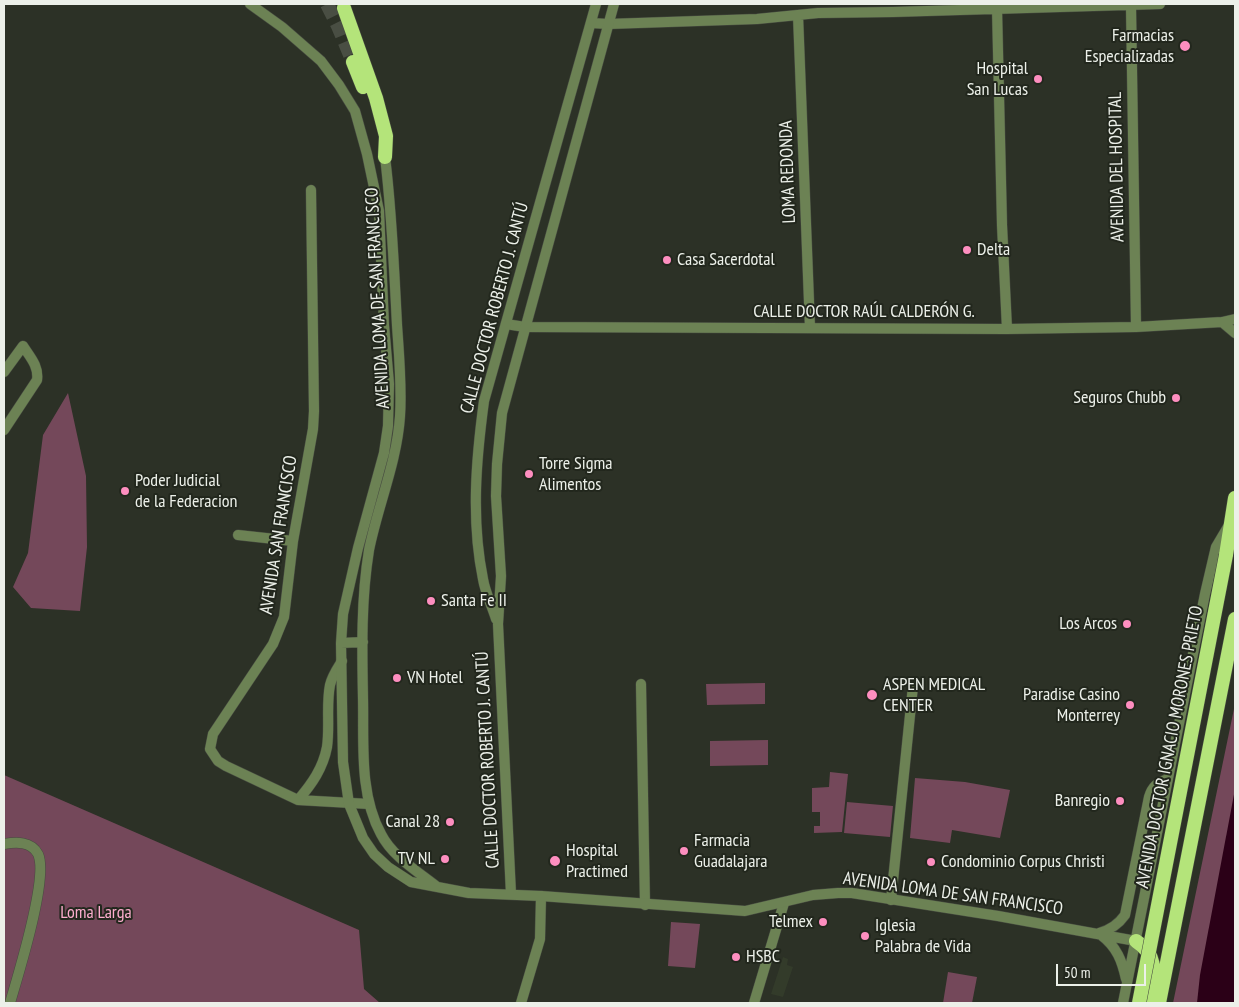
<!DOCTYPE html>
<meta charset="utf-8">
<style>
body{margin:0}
#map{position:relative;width:1239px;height:1007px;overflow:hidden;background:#2c3126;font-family:"PT Sans Narrow",sans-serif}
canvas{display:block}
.frame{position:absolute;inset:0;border:5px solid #ecf0e9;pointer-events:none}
.scale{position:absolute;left:1056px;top:964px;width:90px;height:22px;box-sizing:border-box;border:2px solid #ecf0e9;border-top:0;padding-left:6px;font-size:15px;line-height:18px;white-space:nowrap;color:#ecf0e9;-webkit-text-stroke:4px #22271d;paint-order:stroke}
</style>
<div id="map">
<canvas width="1239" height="1007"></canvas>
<div class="frame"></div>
<div class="scale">50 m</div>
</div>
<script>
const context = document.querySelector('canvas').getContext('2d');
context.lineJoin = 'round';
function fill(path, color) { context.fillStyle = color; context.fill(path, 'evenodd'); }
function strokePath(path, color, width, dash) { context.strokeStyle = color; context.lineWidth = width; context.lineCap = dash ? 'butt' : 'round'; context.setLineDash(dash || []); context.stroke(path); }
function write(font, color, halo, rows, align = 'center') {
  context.font = font + ' "PT Sans Narrow",sans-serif'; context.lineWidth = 4; context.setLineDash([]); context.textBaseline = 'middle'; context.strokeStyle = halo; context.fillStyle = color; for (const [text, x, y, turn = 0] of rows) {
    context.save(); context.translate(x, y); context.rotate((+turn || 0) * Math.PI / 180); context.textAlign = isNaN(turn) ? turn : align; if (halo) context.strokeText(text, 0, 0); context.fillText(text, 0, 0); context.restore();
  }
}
const built = new Path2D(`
 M783,957L788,959L787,965L793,967L783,997L771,994Z`);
const green = new Path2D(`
 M68,393L86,476L87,547L80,611L31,608L13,587L28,553L43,435Z
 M765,683V704L707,705L706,684Z
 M1235,704V1003H1173Z
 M768,740V765L710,766V741Z
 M830,772L848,774L842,832L814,833V826H820V812H812V788L829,787Z
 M4,775L359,930L364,989L380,1003H4Z
 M915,778L965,782L1010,790L1000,838L952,830L950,843L910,838Z
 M847,802L893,806L890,837L844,833Z
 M671,922L700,924L695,968L668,966Z
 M948,972L977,977L972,1003H943Z`);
const water = new Path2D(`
 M1235,789V1003H1197L1200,975Z`);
const trunkTunnel = new Path2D(`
 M327,4L338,26L353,62`);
const minor = new Path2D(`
 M1131,6L1136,327
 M997,8L1002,225L1007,329
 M798,15L810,328
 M591,23L608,24L757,19L818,13L893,12L1160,4
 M311,190L314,411L313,429L293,541L284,617L273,644L213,734L210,749L218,761L226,766L298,800L369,804
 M1222,322L1235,333
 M506,324L525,327L1007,329L1136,327L1222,322L1235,319
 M4,372L23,346C30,357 39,366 37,380L4,430
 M238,535L293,541
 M641,684L645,905
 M298,800C312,784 323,768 327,747C330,726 326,705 330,685C332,676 337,669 342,661
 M4,844C16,842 31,841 38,854C49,877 18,975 10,1003
 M891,900L913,686
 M521,1003L540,939L541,896
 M754,1003L784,903`);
const tertiary = new Path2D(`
 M250,4L282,27L321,61L339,85L355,111L367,154L379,211L384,325L389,384L388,426L384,453L358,548L343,614L341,643L343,762L349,804L363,838L374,854L388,867L411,882L469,893L541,896L745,911L813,895L838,893H852L998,916L1136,941
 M385,157C392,213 394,268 397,325C399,355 402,386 400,416C397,462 378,505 369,550C361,599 362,650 363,699C364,743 359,794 381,834C392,856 417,871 436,886
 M496,619C492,606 485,592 483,579C471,520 476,460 484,401L596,4
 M341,643L363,642
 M511,894L498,624L501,576L496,496L497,464L502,413L614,4
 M1099,933C1110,930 1118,925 1125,915L1149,797C1152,787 1157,782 1168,779
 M1101,935C1117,947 1122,961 1126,979
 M1123,1003L1205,594L1216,547L1229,525`);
const trunk = new Path2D(`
 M344,8L376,98L386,136L385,157
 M353,62L363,87
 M1226,555L1235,498
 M1136,941C1161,957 1152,978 1150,1003
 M1159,1003L1235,619`);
const trunkBridge = new Path2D(`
 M1139,1003L1226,555`);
const markers = [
 [1185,46,6,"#fd8ebf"],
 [1038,79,5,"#fd8ebf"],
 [967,250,5,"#fd8ebf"],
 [667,260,5,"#fd8ebf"],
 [1176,398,5,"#fd8ebf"],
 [529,474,5,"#fd8ebf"],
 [125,491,5,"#fd8ebf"],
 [431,601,5,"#fd8ebf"],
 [1127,624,5,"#fd8ebf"],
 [397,678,5,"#fd8ebf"],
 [872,695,6,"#fd8ebf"],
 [1130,705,5,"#fd8ebf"],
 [1120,801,5,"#fd8ebf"],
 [450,822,5,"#fd8ebf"],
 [684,851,5,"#fd8ebf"],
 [445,859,5,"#fd8ebf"],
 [555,861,6,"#fd8ebf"],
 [931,862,5,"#fd8ebf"],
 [823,922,5,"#fd8ebf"],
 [865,936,5,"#fd8ebf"],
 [736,957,5,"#fd8ebf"]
];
const poiNames = [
 ["Farmacias",1174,36,"right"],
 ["Especializadas",1174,57,"right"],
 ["Hospital",1028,69,"right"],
 ["San Lucas",1028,90,"right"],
 ["Delta",977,250],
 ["Casa Sacerdotal",677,260],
 ["Seguros Chubb",1166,398,"right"],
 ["Torre Sigma",539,464],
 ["Alimentos",539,485],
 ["Poder Judicial",135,481],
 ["de la Federacion",135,502],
 ["Santa Fe II",441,601],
 ["Los Arcos",1117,624,"right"],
 ["VN Hotel",407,678],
 ["ASPEN MEDICAL",883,685],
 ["CENTER",883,706],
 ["Paradise Casino",1120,695,"right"],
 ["Monterrey",1120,716,"right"],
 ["Banregio",1110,801,"right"],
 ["Canal 28",440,822,"right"],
 ["Farmacia",694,841],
 ["Guadalajara",694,862],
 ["Hospital",566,851],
 ["Practimed",566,872],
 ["TV NL",435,859,"right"],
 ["Condominio Corpus Christi",941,862],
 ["Telmex",813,922,"right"],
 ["Iglesia",875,926],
 ["Palabra de Vida",875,947],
 ["HSBC",746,957]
];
const streetNames = [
 ["AVENIDA DEL HOSPITAL",1117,167,-91],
 ["LOMA REDONDA",788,172,-92],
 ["AVENIDA LOMA DE SAN FRANCISCO",378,298,-93],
 ["CALLE DOCTOR ROBERTO J. CANTÚ",495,308,-75],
 ["CALLE DOCTOR RAÚL CALDERÓN G.",864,312],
 ["AVENIDA SAN FRANCISCO",279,535,-81],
 ["AVENIDA DOCTOR IGNACIO MORONES PRIETO",1170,747,-79],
 ["CALLE DOCTOR ROBERTO J. CANTÚ",488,760,-93],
 ["AVENIDA LOMA DE SAN FRANCISCO",953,894,8]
];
const parkNames = [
 ["Loma Larga",96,913]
];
fill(built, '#333b2a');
fill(green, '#74485a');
fill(water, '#2b0017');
strokePath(trunkTunnel, '#494e43', 14, [14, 7]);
strokePath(minor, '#474c41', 11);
strokePath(tertiary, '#474c41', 11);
strokePath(trunk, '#474c41', 15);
strokePath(minor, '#6c8254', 10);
strokePath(tertiary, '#6c8254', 10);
strokePath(trunk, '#b4e47a', 14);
strokePath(trunkBridge, '#474c41', 15, []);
strokePath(trunkBridge, '#b4e47a', 14);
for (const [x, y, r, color] of markers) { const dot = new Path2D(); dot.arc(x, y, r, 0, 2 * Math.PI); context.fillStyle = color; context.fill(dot); strokePath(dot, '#22271d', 2); }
write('18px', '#ecf0e9', '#22271d', poiNames, 'left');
write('18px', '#ecf0e9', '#22271d', streetNames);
write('18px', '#fdadce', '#22271d', parkNames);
</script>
